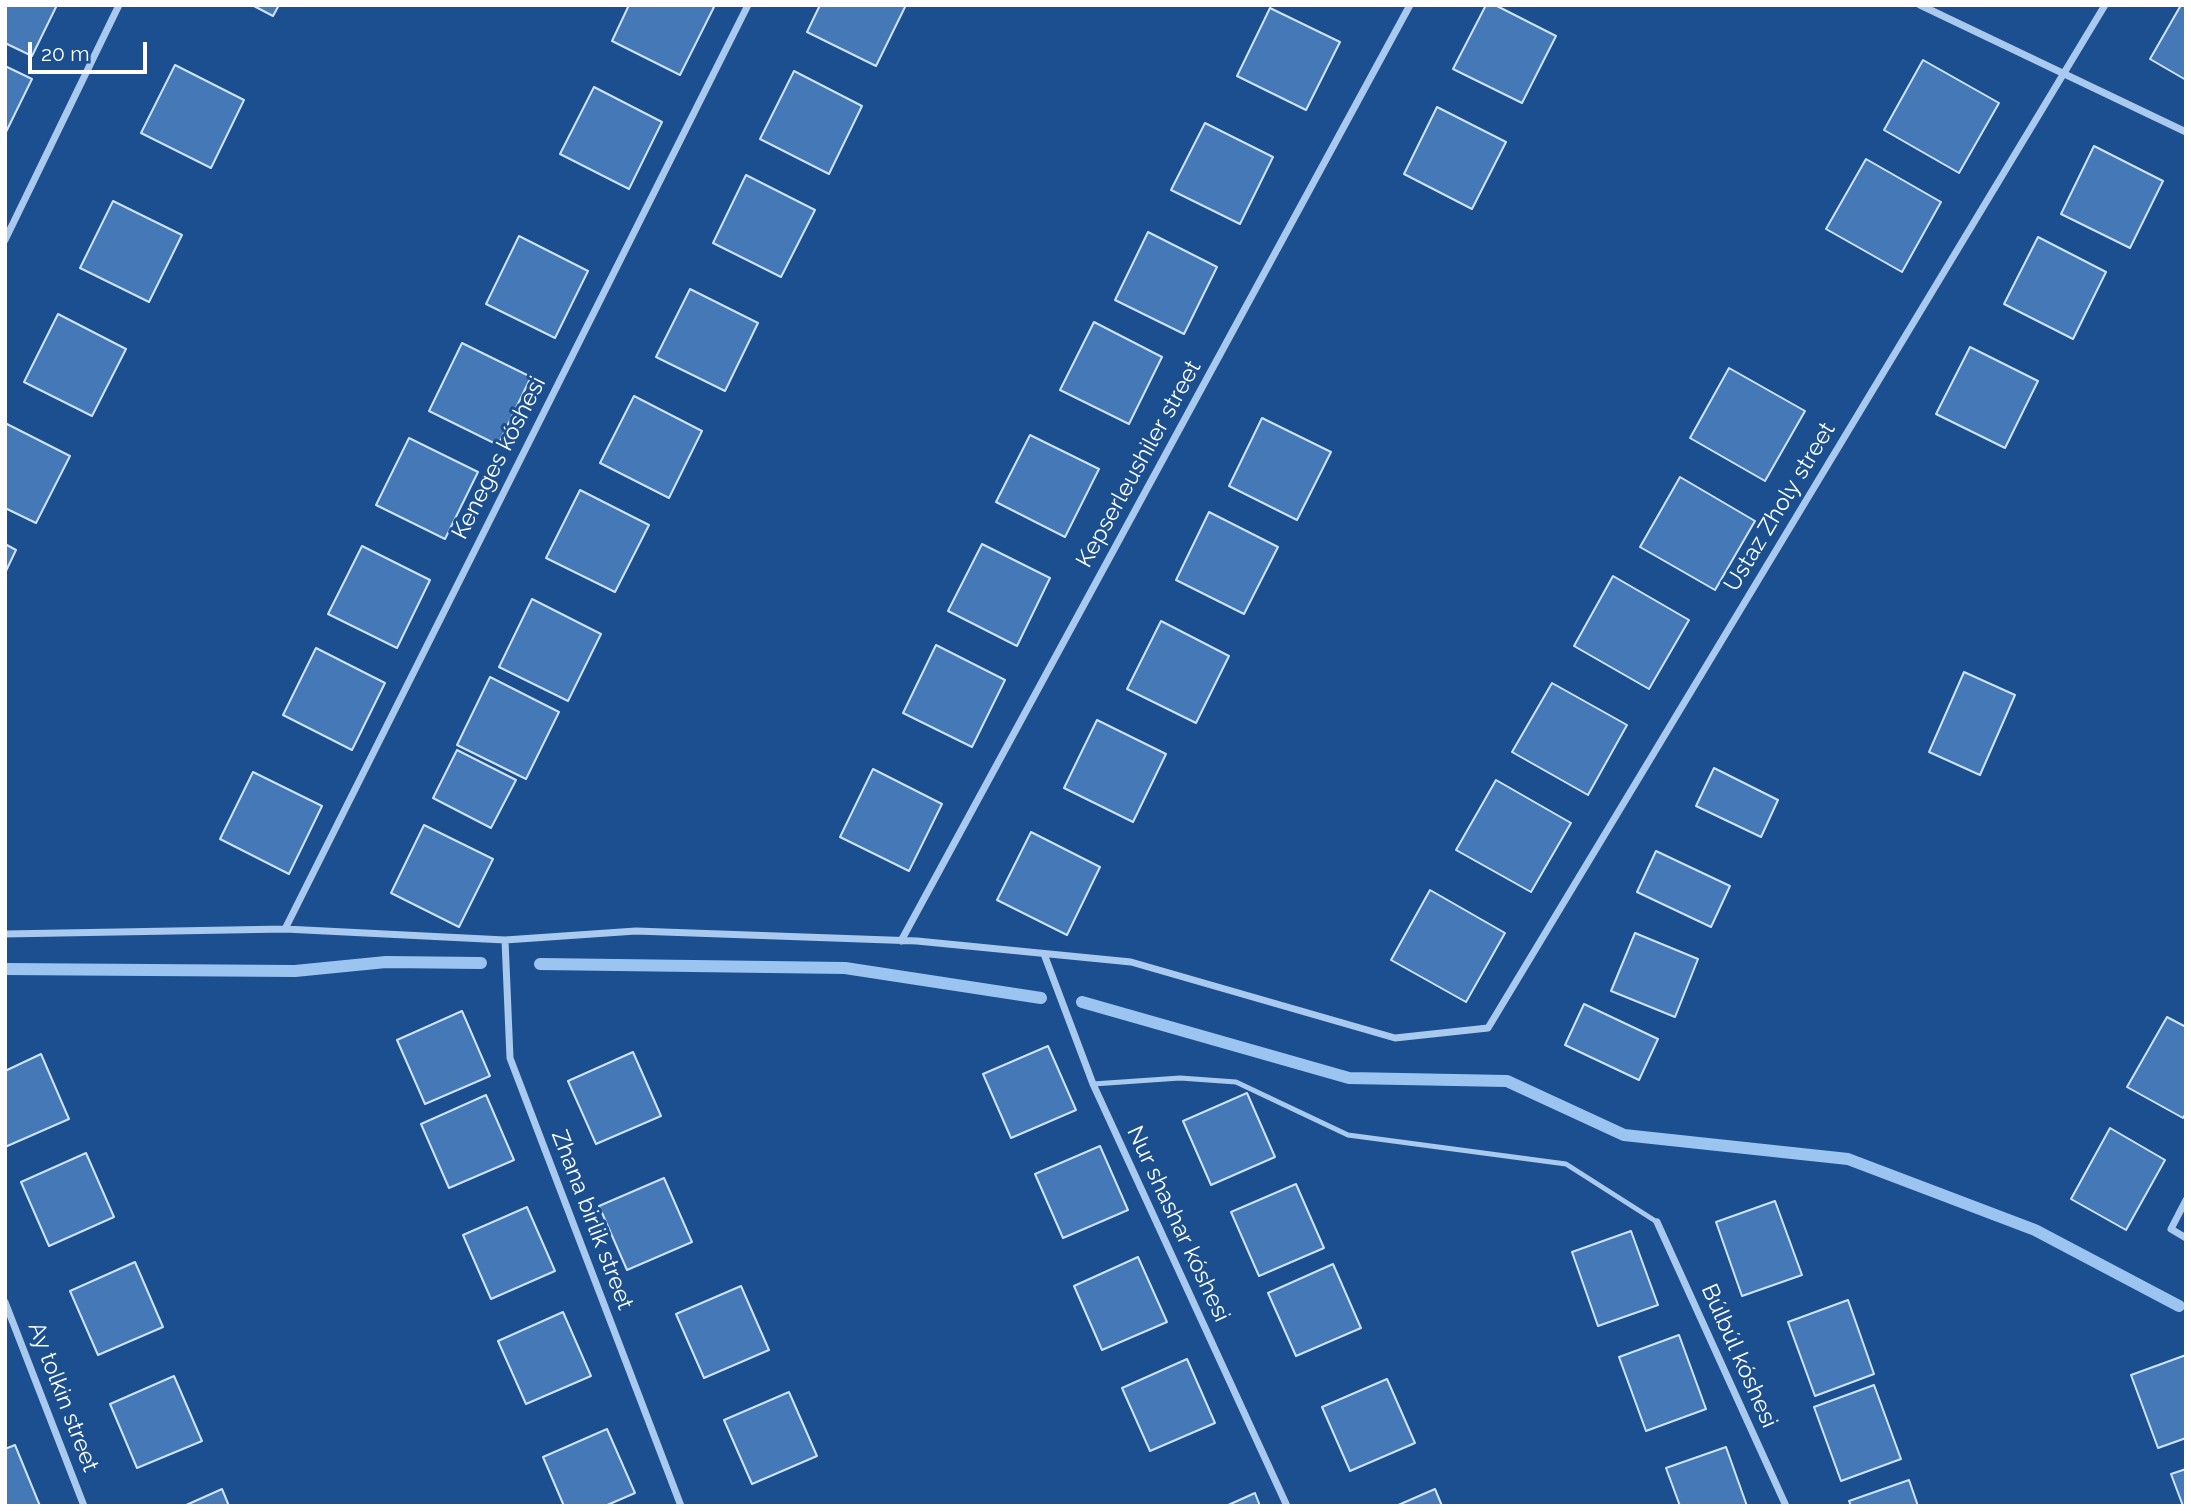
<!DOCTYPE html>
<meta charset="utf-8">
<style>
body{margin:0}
#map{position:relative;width:2191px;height:1511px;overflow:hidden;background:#1b4f8f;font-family:Raleway,sans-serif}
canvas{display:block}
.frame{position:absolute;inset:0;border:7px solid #fff;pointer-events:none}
.scale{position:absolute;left:28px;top:42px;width:119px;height:32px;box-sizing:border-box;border:4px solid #fff;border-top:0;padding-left:9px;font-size:21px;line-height:24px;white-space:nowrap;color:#fff;-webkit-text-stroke:5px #1b4f8f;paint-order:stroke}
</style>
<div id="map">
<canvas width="2191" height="1511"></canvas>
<div class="frame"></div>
<div class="scale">20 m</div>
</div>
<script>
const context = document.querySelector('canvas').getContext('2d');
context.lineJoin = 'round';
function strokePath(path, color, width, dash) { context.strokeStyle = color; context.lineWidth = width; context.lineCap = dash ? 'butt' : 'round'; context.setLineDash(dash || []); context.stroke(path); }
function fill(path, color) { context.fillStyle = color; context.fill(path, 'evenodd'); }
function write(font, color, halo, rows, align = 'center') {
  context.font = font + ' Raleway,sans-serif'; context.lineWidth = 6; context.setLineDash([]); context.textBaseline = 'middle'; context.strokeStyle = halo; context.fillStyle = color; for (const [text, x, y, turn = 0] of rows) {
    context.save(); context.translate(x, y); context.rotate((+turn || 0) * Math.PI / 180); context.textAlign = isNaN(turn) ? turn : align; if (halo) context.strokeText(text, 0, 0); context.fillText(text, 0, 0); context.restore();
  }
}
const stream = new Path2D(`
 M540,964L845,968L1041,998
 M5,969L295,971L386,962L481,963
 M1082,1002L1349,1078L1507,1081L1624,1135L1848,1159L2035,1230L2179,1306`);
const building = new Path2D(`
 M5,5H57L32,56L5,43Z
 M252,5H279L273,16Z
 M629,5H710L714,7L680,75L612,41Z
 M820,5H906L876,66L807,32Z
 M1486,5H1495L1556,36L1522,103L1453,69Z
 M2181,5H2186V80L2150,59Z
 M1270,8L1340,42L1306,110L1237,76Z
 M1923,60L1999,103L1959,173L1884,130Z
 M175,65L244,100L211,168L141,133Z
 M5,66L32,79L5,134Z
 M794,71L862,106L829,174L760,139Z
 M594,87L662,122L629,189L560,154Z
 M1437,107L1506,142L1472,209L1404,174Z
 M1205,123L1273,157L1240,224L1171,190Z
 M2094,146L2163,181L2130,248L2061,214Z
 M1866,159L1941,202L1902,272L1826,229Z
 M746,175L815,210L781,277L713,243Z
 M113,201L182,235L149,302L80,268Z
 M1148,232L1217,267L1184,334L1115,300Z
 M519,236L588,271L555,338L486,304Z
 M2038,237L2106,272L2073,339L2004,304Z
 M690,289L758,323L725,391L656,357Z
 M58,314L126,349L92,416L24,382Z
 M1094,322L1162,357L1129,424L1060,390Z
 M462,343L531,377L498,445L429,411Z
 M1970,347L2038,381L2005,448L1936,414Z
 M1729,368L1805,411L1765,481L1690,438Z
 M634,396L702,431L669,498L600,463Z
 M1262,418L1331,452L1297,520L1229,486Z
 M5,423L70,456L36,523L5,508Z
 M1030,435L1099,469L1065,537L996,502Z
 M409,438L478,472L445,539L376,505Z
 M1680,477L1755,521L1715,590L1640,547Z
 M580,490L649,525L615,592L546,558Z
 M1209,512L1278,547L1244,614L1176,580Z
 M5,544L16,550L5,573Z
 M982,544L1050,578L1017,646L948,611Z
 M362,546L430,580L397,648L328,614Z
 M1613,576L1689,620L1649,689L1574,646Z
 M532,599L601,634L568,701L499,667Z
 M1161,621L1229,656L1196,723L1127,689Z
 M936,645L1005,680L972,747L903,713Z
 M316,648L385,683L352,750L283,715Z
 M1964,672L2015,695L1980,775L1929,752Z
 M490,677L559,712L526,779L457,745Z
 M1552,683L1627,725L1588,795L1512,752Z
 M1097,720L1166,754L1133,822L1064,788Z
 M457,750L516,780L491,828L433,798Z
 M1714,768L1778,800L1761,837L1696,806Z
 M873,769L942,804L909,871L840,837Z
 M253,772L322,806L289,874L220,839Z
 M1496,780L1571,823L1531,892L1456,850Z
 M424,825L493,859L459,927L391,893Z
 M1031,832L1100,867L1067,935L997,900Z
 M1656,851L1730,886L1711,927L1637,892Z
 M1430,890L1505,933L1466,1002L1391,960Z
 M1635,933L1698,959L1675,1017L1611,991Z
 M1584,1004L1658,1039L1639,1080L1565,1045Z
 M462,1011L490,1076L425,1104L397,1040Z
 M2167,1017L2186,1027V1113L2183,1118L2127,1087Z
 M1048,1046L1076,1110L1011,1138L983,1074Z
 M633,1052L661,1116L596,1144L568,1081Z
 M41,1054L69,1119L5,1147V1071Z
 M1247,1093L1275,1157L1211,1185L1183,1121Z
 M486,1095L514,1160L449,1188L421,1124Z
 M2110,1128L2165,1160L2126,1230L2071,1199Z
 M1100,1146L1128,1210L1063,1238L1035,1174Z
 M86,1153L114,1217L49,1246L21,1182Z
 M664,1178L692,1242L627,1270L599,1206Z
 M1296,1184L1324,1248L1259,1276L1231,1212Z
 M1775,1201L1802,1275L1742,1296L1716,1222Z
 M527,1207L555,1271L491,1299L463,1235Z
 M1631,1231L1658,1305L1598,1326L1572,1252Z
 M1138,1257L1167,1322L1102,1350L1074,1286Z
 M135,1262L163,1327L98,1355L70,1291Z
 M1333,1264L1361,1328L1296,1356L1268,1293Z
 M741,1286L769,1350L704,1378L676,1314Z
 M1848,1300L1874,1374L1815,1396L1788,1322Z
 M563,1312L591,1376L526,1404L498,1341Z
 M1679,1335L1706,1409L1646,1431L1619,1357Z
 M2186,1355V1438L2158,1448L2131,1375Z
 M1187,1359L1215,1423L1150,1451L1122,1388Z
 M174,1376L202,1441L137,1468L110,1404Z
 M1387,1379L1415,1443L1350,1471L1322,1407Z
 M1874,1385L1901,1459L1841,1481L1814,1407Z
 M789,1392L817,1456L752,1484L724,1420Z
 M607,1429L635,1493L605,1506H564L543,1457Z
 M15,1445L40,1506H5V1449Z
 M1726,1447L1747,1506H1680L1666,1468Z
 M2186,1469V1506H2183L2171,1474Z
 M1909,1480L1918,1506H1851L1849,1501Z
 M222,1489L229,1506H184Z
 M1435,1489L1442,1506H1396Z
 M1255,1493L1260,1506H1226Z`);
const service = new Path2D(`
 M1093,1084L1180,1078L1236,1082L1348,1135L1566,1164L1657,1222`);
const minor = new Path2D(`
 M1920,5L2186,132
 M5,240L119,5
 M285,929L748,5
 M5,934L285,929L505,940L636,931L917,941L1131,962L1395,1038L1488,1028L2105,5
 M505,940L510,1058L681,1506
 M901,941L1410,5
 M1044,954L1093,1084L1287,1506
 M2186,1200L2171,1229L2186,1238
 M1657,1222L1786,1506
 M5,1302L84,1506`);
const streetNames = [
 ["Keneges kóshesi",499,458,-63],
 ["Kepserleushiler street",1139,464,-61],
 ["Ustaz Zholy street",1780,507,-59],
 ["Zhana birlik street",592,1220,69],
 ["Nur shashar kóshesi",1178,1224,65],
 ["Búlbúl kóshesi",1739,1356,66],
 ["Ay tolkin street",63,1397,69]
];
strokePath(stream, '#9cc4f0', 12);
fill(building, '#4478b7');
strokePath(building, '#cfe3fa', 2);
strokePath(service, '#a9c9ee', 5);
strokePath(minor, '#a9c9ee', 7);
write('23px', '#fff', '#1b4f8f', streetNames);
</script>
